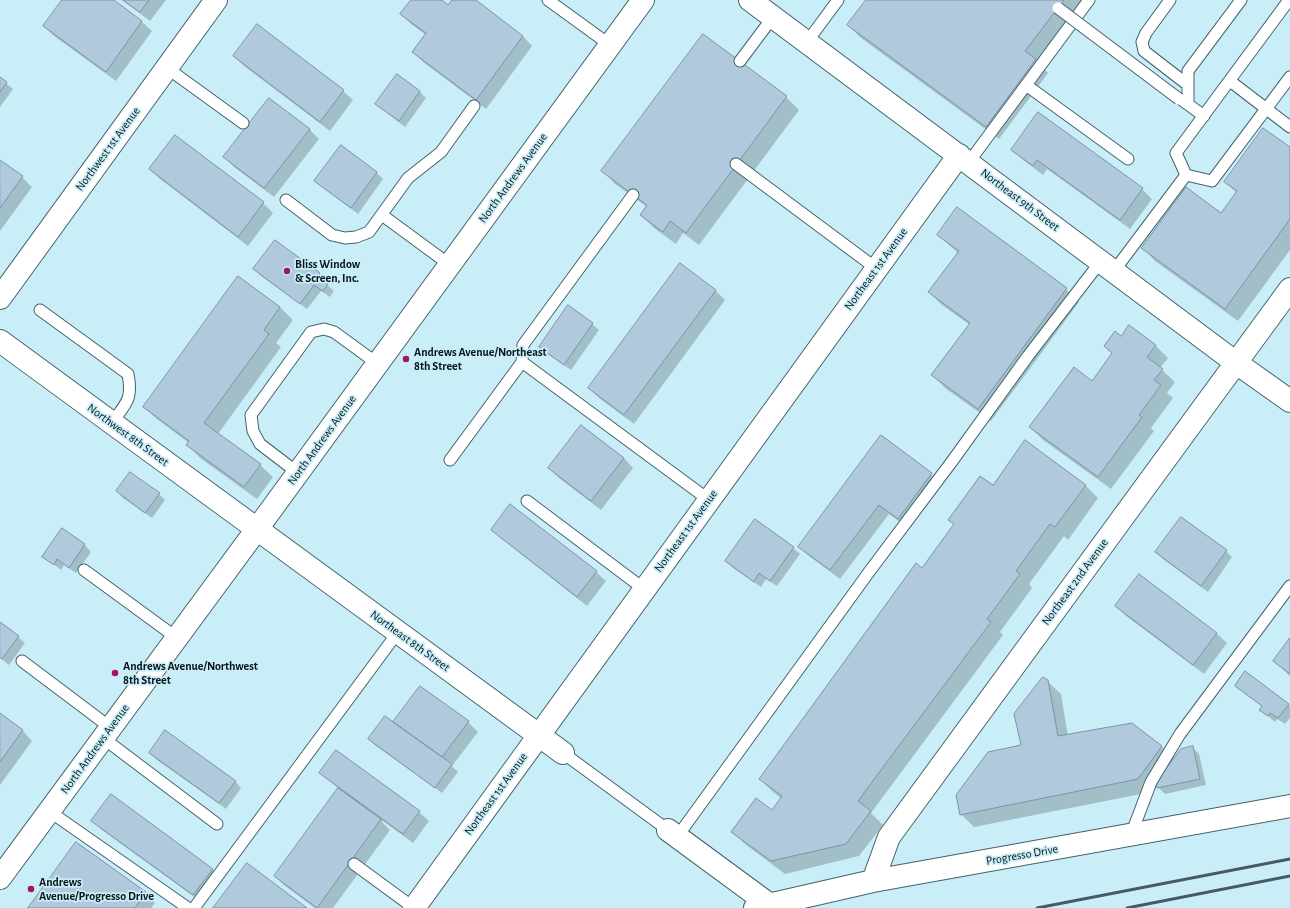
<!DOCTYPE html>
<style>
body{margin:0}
canvas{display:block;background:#caeef8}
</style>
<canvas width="1290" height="908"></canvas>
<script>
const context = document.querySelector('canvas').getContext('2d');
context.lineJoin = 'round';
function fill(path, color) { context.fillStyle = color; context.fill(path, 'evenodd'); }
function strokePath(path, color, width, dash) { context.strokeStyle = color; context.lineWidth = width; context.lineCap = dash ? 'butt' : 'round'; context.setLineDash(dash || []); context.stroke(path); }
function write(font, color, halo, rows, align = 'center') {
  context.font = font + ' "Alegreya Sans",sans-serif'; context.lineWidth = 3.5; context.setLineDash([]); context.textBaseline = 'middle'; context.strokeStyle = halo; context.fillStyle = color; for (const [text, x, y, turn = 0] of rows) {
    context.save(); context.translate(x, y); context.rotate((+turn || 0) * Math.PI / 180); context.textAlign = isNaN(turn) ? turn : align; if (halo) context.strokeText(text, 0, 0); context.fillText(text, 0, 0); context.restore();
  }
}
const shadow = new Path2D(`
 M63,0H112L142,22L152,31L116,81L54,36L44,26Z
 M122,0H166L150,21Z
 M412,0H441L449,6L453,0H474L523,36L532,46L486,109L423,62L414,52L426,35L411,24L401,14Z
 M867,0H1086L1039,63L1048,73L999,139L861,38L848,25Z
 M704,35L786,97L799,110L699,245L683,233L676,244L654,228L641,215L647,207L615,184L603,171Z
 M234,56L343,91L353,100L330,131L244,66Z
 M0,78L13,89L0,107Z
 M420,92L426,98L405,127L383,110L376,104Z
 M309,129L319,139L274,197L234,167L225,157Z
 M341,146L377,173L383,179L358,214L322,187L315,181Z
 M1290,148V250L1238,321L1155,261L1143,248L1221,214L1237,193L1225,182Z
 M1012,150L1142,189L1152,199L1130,229L1047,169L1043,175L1022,159Z
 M0,161L22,177L32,187L0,231Z
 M150,169L263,203L273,213L248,246L160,179Z
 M957,208L1066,289L1079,302L991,421L945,388L933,375L970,325L942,305L929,292L958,253L938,235Z
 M275,241L320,274L326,280L324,282L334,291L330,297L321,291L307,309L261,276L255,269Z
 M238,277L280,307L293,320L276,343L281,347L218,434L260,465L273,477L257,499L200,458L188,445L189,443L157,419L144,407Z
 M715,290L725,300L634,424L599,398L589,388Z
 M592,324L599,330L571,370L546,353L540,347Z
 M1122,337L1155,345L1168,358L1160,368L1175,382L1167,393L1173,398L1151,428L1154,431L1111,489L1043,440L1030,427L1092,382L1113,354L1105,346Z
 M881,436L931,474L941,484L908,528L889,514L840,579L809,556L800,547Z
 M624,458L633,468L601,510L559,478L549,468Z
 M1085,485L1098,498L1068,540L1064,536L1029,584L1032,588L1000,632L1003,635L871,813L883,825L859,856L785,874L745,844L732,832L772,811L781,798L773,792L760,779L922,570L954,525L950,520L993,486Z
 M117,491L159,494L165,500L152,518L123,498Z
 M63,529L85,545L91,552L76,573L64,565L61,570L43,556Z
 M492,530L596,572L606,581L587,606L502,539Z
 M793,548L800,554L777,586L766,579L761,587L733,568L726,561Z
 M1226,551L1232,557L1208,592L1163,559L1156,552Z
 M1140,575L1217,634L1227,643L1204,674L1126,616L1116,606Z
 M0,623L18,637L25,643L9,665L0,658Z
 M1290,640V676L1274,661Z
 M1047,681L1061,694L1068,736L1132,724L1162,747L1174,759L1192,747L1199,754L1206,785L1165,794L1158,787L1157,783L1151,792L974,827L961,814L1022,746Z
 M1236,685L1288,704L1290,706V718L1285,724L1277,719L1275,722L1261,710L1263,707Z
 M0,714L23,731L32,741L0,785Z
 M468,722L478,732L452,766L458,772L442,793L376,746L369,739L398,727Z
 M150,753L235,781L241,788L226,809L157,760Z
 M320,773L419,812L429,821L413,843L383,821L382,822L390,830L333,908H315L285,886L275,876L339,789Z
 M93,820L212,869L222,879L204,904L102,830Z
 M76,843L145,893L155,903L151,908H29Z`);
const building = new Path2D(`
 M62,0H114L142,21L106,72L43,26Z
 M123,0H149L140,12Z
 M411,0H442L448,5L452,0H476L523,36L476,100L412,52L426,33L400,14Z
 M866,0H1064L1025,51L1036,59L986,127L847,25Z
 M257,24L344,90L320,122L233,56Z
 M703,34L787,96L686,233L670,221L663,232L640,215L647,205L601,171Z
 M397,74L420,91L399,121L375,104Z
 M0,77L7,82L0,92Z
 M269,98L310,129L264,188L223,157Z
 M1038,112L1143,188L1120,220L1037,160L1033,166L1011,150Z
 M1263,128L1290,147V219L1225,309L1141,248L1186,187L1221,213L1237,191L1224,182Z
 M175,135L264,202L238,237L149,169Z
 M341,145L377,172L351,208L314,181Z
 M0,160L23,176L0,208Z
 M957,207L1067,288L978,409L931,375L970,323L928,292L959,251L937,235Z
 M275,240L320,273L318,276L328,284L323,291L314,285L300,304L253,269Z
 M680,263L716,290L624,415L588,388Z
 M238,276L280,307L264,330L269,334L204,423L261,464L244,487L186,445L189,441L143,407Z
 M568,305L593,323L564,365L539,347Z
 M1129,325L1156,345L1147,357L1163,369L1154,380L1161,385L1139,415L1142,417L1098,477L1029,427L1074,367L1092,381L1112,353L1104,346L1115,331L1121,336Z
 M581,425L624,458L591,501L548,468Z
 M881,435L932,473L898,519L879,505L830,570L798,547Z
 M1025,440L1086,485L1055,527L1050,524L1016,571L1020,574L987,619L991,622L858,801L871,811L846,844L771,861L731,832L756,798L772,810L782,796L759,779L916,563L922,568L954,524L948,520L980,476L993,485Z
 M130,472L160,493L145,513L116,491Z
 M510,504L597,571L577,597L491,530Z
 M1181,517L1227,550L1201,586L1155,552Z
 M755,519L794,547L770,581L759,573L754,582L725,561Z
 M62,528L85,544L69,568L57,559L54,565L42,557Z
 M1139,574L1217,633L1193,665L1115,606Z
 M0,622L19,636L2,659L0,657Z
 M1290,638V674L1273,661Z
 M1245,671L1289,704L1278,718L1270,713L1268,716L1259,710L1262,706L1235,686Z
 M1043,677L1048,680L1058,736L1132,723L1162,746L1138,779L960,815L956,795L988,752L1021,745L1014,714Z
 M420,686L469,721L442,757L393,722Z
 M0,713L23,730L0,762Z
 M385,716L452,764L435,788L368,739Z
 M165,730L236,781L219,803L149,753Z
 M1193,746L1200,779L1157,788L1156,781L1181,749Z
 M336,750L420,811L403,834L319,773Z
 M338,788L381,819L317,908L274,876Z
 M111,794L213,869L193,895L91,821Z
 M76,842L146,892L135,908H28Z
 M247,863L307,908H213Z`);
const service = new Path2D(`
 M548,0L610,45
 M1170,0L1146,33L1142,42L1144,51L1188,85
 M807,42L838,0
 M740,61L773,17
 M167,68L243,123
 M1230,81L1290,127
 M1026,85L1128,159
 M1182,100L1204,116
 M1188,104V71L1241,0
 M969,162L1089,0
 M736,164L877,269
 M1186,175L1212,181L1290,77
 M633,195L523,345L522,362L709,500
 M286,200L332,235L345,238L356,237L369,232L408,178L441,152L474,106
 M382,215L450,265
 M1114,271L1186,175L1176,153L1289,0
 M40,310L128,374C133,400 126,403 112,423
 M450,460L522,362
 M298,473L260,444L253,431L251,415L311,332L324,329L334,332L378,364
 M527,501L644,589
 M84,570L177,638
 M22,661L111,728
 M103,738L217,824
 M563,753L668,830
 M49,811L188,908
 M1131,835L1151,782L1180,734L1290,586
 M677,837L869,572L953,460L1028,356L1101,261
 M354,864L414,908
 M194,908L398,632`);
const minor = new Path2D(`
 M750,0L1235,362L1290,401
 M0,298L216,0
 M0,341L563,753
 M668,830L770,905
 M873,881L889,837L1290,289
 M414,908L959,155
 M755,908L873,881L1290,806`);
const secondary = new Path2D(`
 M0,878L257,529L643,0`);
const rail = new Path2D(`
 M1037,908L1290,859
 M1127,908L1290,876`);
const serviceBridge = new Path2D(`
 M1058,8L1179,99`);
const markers = [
 [287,271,4,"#9d1565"],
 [406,359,4,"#9d1565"],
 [115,673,4,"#9d1565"],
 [31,889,4,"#9d1565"]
];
const streetNames = [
 ["Northwest 1st Avenue",108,149,-54],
 ["North Andrews Avenue",513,178,-54],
 ["Northeast 9th Street",1020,200,37],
 ["Northeast 1st Avenue",876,269,-54],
 ["Northwest 8th Street",128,435,36],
 ["North Andrews Avenue",322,440,-54],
 ["Northeast 1st Avenue",686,531,-54],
 ["Northeast 2nd Avenue",1075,582,-54],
 ["Northeast 8th Street",410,641,36],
 ["North Andrews Avenue",95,749,-54],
 ["Northeast 1st Avenue",496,794,-54],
 ["Progresso Drive",1022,855,-10]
];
const poiNames = [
 ["Bliss Window",295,264],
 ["& Screen, Inc.",295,278],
 ["Andrews Avenue/Northeast",414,352],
 ["8th Street",414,366],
 ["Andrews Avenue/Northwest",123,666],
 ["8th Street",123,680],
 ["Andrews",39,882],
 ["Avenue/Progresso Drive",39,896]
];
fill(shadow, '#0003');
fill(building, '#b0c9dd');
strokePath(building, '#7c93a7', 1);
strokePath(service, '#43626b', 13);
strokePath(minor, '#43626b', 24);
strokePath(secondary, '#43626b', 24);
strokePath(service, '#fff', 11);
strokePath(minor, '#fff', 22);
strokePath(secondary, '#fff', 22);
strokePath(rail, '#465a60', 3);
strokePath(serviceBridge, '#43626b', 13, []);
strokePath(serviceBridge, '#fff', 11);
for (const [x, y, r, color] of markers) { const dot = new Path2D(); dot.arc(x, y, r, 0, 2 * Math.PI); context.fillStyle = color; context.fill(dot); strokePath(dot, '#caeef8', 1.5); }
write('12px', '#081519', '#caeef8', streetNames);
write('bold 12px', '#081519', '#caeef8', poiNames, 'left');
</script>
